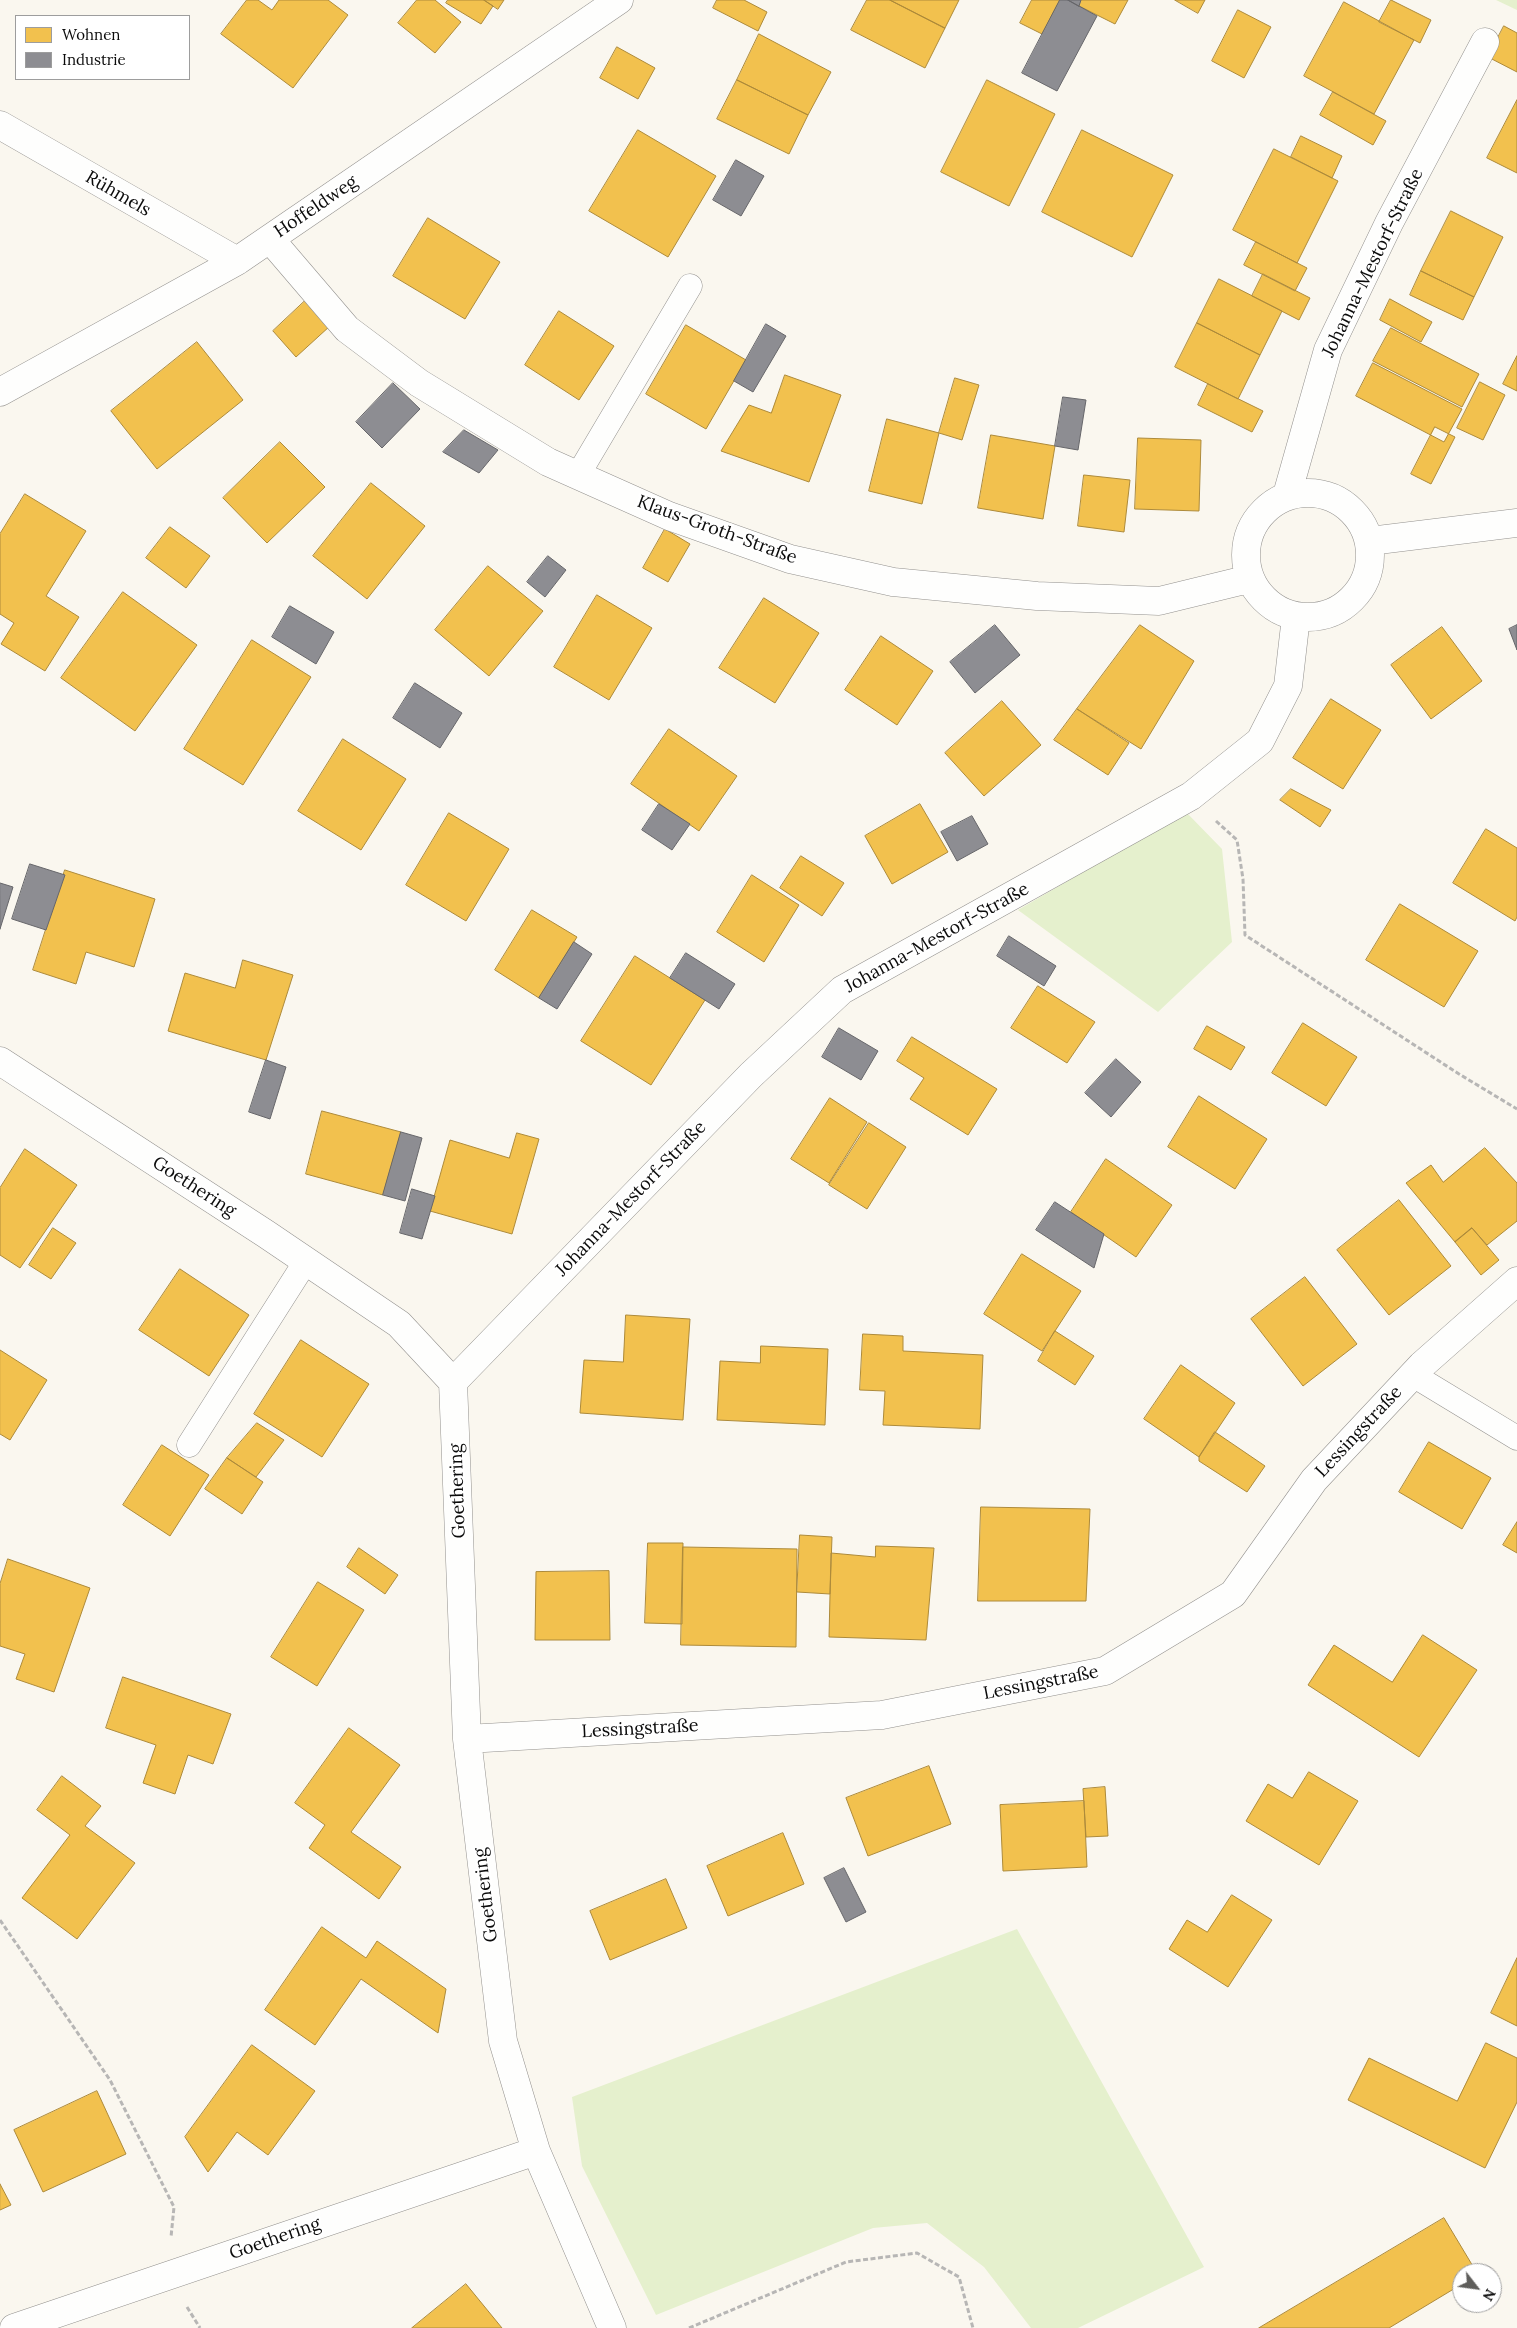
<!DOCTYPE html>
<meta charset="utf-8">
<style>
body{margin:0}
#map{position:relative;width:1517px;height:2328px;overflow:hidden;background:#faf7ef;font-family:Lora,serif}
canvas{display:block}
.legend{position:absolute;left:15px;top:15px;width:175px;height:65px;box-sizing:border-box;background:#fff;border:1px solid #9d9d9d;margin:0;padding:6px 9px;list-style:none;font-size:15px;color:#0b0b0b}
.legend li{display:flex;align-items:center;gap:10px;height:25px}
.legend b{width:25px;border:1px solid #9d9d9d}
.north{position:absolute;left:1452px;top:2263px;width:50px;height:50px;box-sizing:border-box;background:#fff;border:1px solid #9d9d9d;border-radius:50%;rotate:120deg;font-size:14px;font-weight:700;line-height:20px;text-align:center;color:#0b0b0b}
.north::after{content:'';display:block;margin:auto;width:18px;height:22px;background:#5f5e5b;clip-path:polygon(50% 0,100% 100%,50% 72%,0 100%)}
</style>
<div id="map">
<canvas width="1517" height="2328"></canvas>
<ul class="legend">
<li><b style="height:14px;background:#f2c14e"></b>Wohnen</li>
<li><b style="height:14px;background:#8d8d92"></b>Industrie</li>
</ul>
<div class="north">N</div>
</div>
<script>
const context = document.querySelector('canvas').getContext('2d');
context.lineJoin = 'round';
function fill(path, color) { context.fillStyle = color; context.fill(path, 'evenodd'); }
function strokePath(path, color, width, dash) { context.strokeStyle = color; context.lineWidth = width; context.lineCap = dash ? 'butt' : 'round'; context.setLineDash(dash || []); context.stroke(path); }
function write(font, color, halo, rows, align = 'center') {
  context.font = font + ' Lora,serif'; context.lineWidth = 5; context.setLineDash([]); context.textBaseline = 'middle'; context.strokeStyle = halo; context.fillStyle = color; for (const [text, x, y, turn = 0] of rows) {
    context.save(); context.translate(x, y); context.rotate((+turn || 0) * Math.PI / 180); context.textAlign = isNaN(turn) ? turn : align; if (halo) context.strokeText(text, 0, 0); context.fillText(text, 0, 0); context.restore();
  }
}
const green = new Path2D(`
 M1496,0H1517V10Z
 M1186,812L1222,849L1232,942L1158,1012L1018,910Z
 M1017,1929L1204,2267L1078,2328H1031L984,2267L927,2223L873,2228L656,2315L582,2166L572,2097Z`);
const homes = new Path2D(`
 M247,0H258L272,10L279,0H328L348,15L293,88L221,34Z
 M417,0H435L461,22L435,53L398,23Z
 M448,0H484L493,6L481,24L446,3Z
 M484,0H504L498,9Z
 M717,0H744L767,12L758,31L713,8Z
 M867,0H890L945,28L925,68L851,30Z
 M890,0H959L945,28Z
 M1032,0H1060L1042,34L1020,23Z
 M1081,0H1128L1115,24L1079,6Z
 M1175,0H1205L1198,13Z
 M1391,0L1431,20L1420,43L1379,22Z
 M1344,2L1414,40L1374,114L1304,76Z
 M1238,10L1271,27L1244,78L1212,61Z
 M1504,26L1517,33V72L1488,57Z
 M759,34L831,72L808,115L737,80Z
 M617,47L655,68L638,99L600,78Z
 M737,80L808,115L789,154L717,119Z
 M987,80L1055,114L1009,206L941,172Z
 M1333,92L1386,121L1373,145L1320,115Z
 M1517,100V173L1487,158Z
 M638,130L716,176L668,257L589,211Z
 M1082,130L1173,175L1132,257L1042,212Z
 M1301,136L1342,156L1332,178L1291,157Z
 M1274,149L1338,181L1297,263L1233,230Z
 M1451,211L1503,237L1474,297L1421,271Z
 M428,218L500,262L465,319L393,276Z
 M1256,242L1307,268L1295,291L1244,265Z
 M1421,271L1474,297L1463,320L1410,295Z
 M1263,274L1310,298L1299,320L1252,296Z
 M1219,279L1282,311L1260,355L1197,323Z
 M1390,299L1432,322L1421,342L1380,320Z
 M306,300L330,326L296,357L273,331Z
 M559,311L614,346L579,400L525,365Z
 M1197,323L1260,355L1238,399L1175,367Z
 M686,325L746,360L706,429L646,394Z
 M1391,328L1479,374L1462,407L1373,361Z
 M197,342L243,400L157,469L111,411Z
 M1517,356V391L1503,384Z
 M1373,363L1462,409L1444,442L1356,396Z
 M785,375L841,395L809,482L721,451L749,405L771,413Z
 M955,378L979,385L962,440L939,433Z
 M1480,382L1505,395L1483,440L1457,428Z
 M1208,384L1263,411L1252,432L1198,405Z
 M887,419L939,433L922,504L869,491Z
 M1435,427L1455,437L1431,484L1411,474Z
 M991,435L1055,446L1043,519L978,508Z
 M1138,438L1201,440L1199,511L1135,509Z
 M280,442L325,487L267,543L223,498Z
 M1084,475L1130,480L1124,532L1078,526Z
 M371,483L425,526L367,599L313,556Z
 M25,494L86,531L46,596L79,617L45,671L1,644L14,623L0,614V534Z
 M170,527L210,556L186,588L146,558Z
 M665,529L690,544L668,582L643,568Z
 M488,566L543,611L489,676L435,630Z
 M123,592L197,645L135,731L61,678Z
 M597,595L652,628L609,700L554,667Z
 M764,598L819,633L775,703L719,668Z
 M1140,625L1194,661L1141,749L1077,709Z
 M1442,627L1482,681L1431,719L1391,665Z
 M881,636L933,671L897,725L845,690Z
 M252,640L311,677L243,785L184,749Z
 M1331,699L1381,730L1343,789L1293,758Z
 M1002,701L1041,745L984,796L945,753Z
 M1077,709L1129,743L1108,775L1054,740Z
 M669,729L737,776L699,831L631,784Z
 M343,739L406,779L361,850L298,811Z
 M1291,789L1331,810L1320,827L1280,800Z
 M920,804L948,852L892,884L865,836Z
 M449,813L509,849L466,921L406,885Z
 M1486,829L1517,848V917L1515,921L1453,883Z
 M801,856L844,883L822,916L780,888Z
 M65,870L155,899L134,967L86,952L76,984L33,970Z
 M752,875L799,905L764,962L717,932Z
 M1400,904L1478,951L1444,1007L1366,960Z
 M532,910L577,937L539,998L495,970Z
 M635,956L705,1000L651,1085L581,1041Z
 M243,960L293,975L266,1060L168,1031L185,973L235,988Z
 M1038,986L1095,1022L1067,1063L1011,1028Z
 M1303,1023L1357,1057L1326,1106L1272,1073Z
 M1207,1026L1245,1047L1231,1070L1194,1049Z
 M912,1037L997,1089L968,1135L910,1099L924,1078L897,1061Z
 M1199,1096L1267,1139L1235,1189L1168,1147Z
 M830,1098L867,1122L829,1183L791,1159Z
 M322,1111L401,1132L383,1195L306,1174Z
 M869,1123L906,1147L867,1209L829,1185Z
 M517,1133L539,1139L512,1234L430,1211L450,1140L509,1158Z
 M1485,1148L1517,1183V1221L1487,1245L1472,1228L1455,1242L1406,1183L1431,1165L1443,1182Z
 M25,1149L77,1185L20,1268L0,1255V1188Z
 M1106,1159L1172,1205L1136,1257L1071,1212Z
 M1399,1200L1451,1266L1389,1315L1337,1250Z
 M53,1228L76,1243L51,1279L29,1265Z
 M1472,1228L1499,1260L1481,1275L1455,1242Z
 M1022,1254L1081,1291L1042,1351L984,1314Z
 M180,1269L249,1315L209,1376L139,1330Z
 M1305,1277L1357,1344L1303,1386L1251,1319Z
 M626,1315L690,1319L683,1420L580,1413L584,1360L623,1362Z
 M1055,1331L1094,1356L1075,1385L1038,1361Z
 M863,1334L903,1336V1351L983,1355L980,1429L883,1425L885,1391L860,1390Z
 M301,1340L369,1384L322,1457L254,1414Z
 M761,1346L828,1349L825,1425L717,1420L720,1361L760,1363Z
 M0,1350L47,1380L10,1440L0,1434Z
 M1181,1365L1235,1403L1199,1457L1144,1419Z
 M257,1423L284,1440L256,1477L227,1458Z
 M1215,1432L1265,1466L1247,1492L1199,1461V1457Z
 M1429,1442L1491,1478L1462,1529L1399,1492Z
 M162,1445L209,1475L170,1536L123,1505Z
 M227,1458L263,1482L242,1514L205,1489Z
 M981,1507L1090,1509L1086,1601H978Z
 M1517,1522V1553L1503,1545Z
 M800,1535L832,1537L830,1594L797,1592Z
 M648,1543H683L682,1624L645,1623Z
 M876,1546L934,1548L926,1640L829,1637L831,1553L875,1557Z
 M683,1547L797,1549L796,1647L681,1645Z
 M359,1548L398,1575L385,1594L347,1567Z
 M8,1559L90,1588L54,1692L16,1679L25,1654L0,1646V1584Z
 M609,1571L610,1640H535L536,1572Z
 M318,1582L364,1610L317,1686L271,1657Z
 M1423,1635L1477,1670L1419,1757L1308,1685L1334,1645L1392,1682Z
 M123,1677L231,1714L213,1764L188,1755L175,1794L143,1783L156,1745L106,1728Z
 M349,1728L400,1765L351,1832L401,1867L379,1899L309,1848L325,1825L295,1803Z
 M929,1766L951,1824L868,1856L846,1798Z
 M1309,1772L1358,1801L1319,1865L1246,1821L1268,1784L1292,1798Z
 M62,1776L101,1806L85,1826L135,1863L77,1939L22,1898L70,1835L37,1810Z
 M1105,1787L1108,1836L1086,1837L1083,1789Z
 M1084,1801L1087,1867L1003,1871L1000,1805Z
 M783,1833L804,1884L728,1916L707,1866Z
 M666,1879L687,1928L610,1960L590,1911Z
 M1232,1895L1272,1920L1228,1987L1169,1949L1187,1920L1207,1932Z
 M322,1927L366,1958L377,1941L446,1989L438,2033L361,1979L315,2045L265,2010Z
 M1517,1958V2026L1491,2013Z
 M1486,2043L1517,2058V2102L1485,2168L1348,2100L1369,2058L1457,2101Z
 M252,2045L315,2091L268,2155L237,2132L208,2172L185,2137Z
 M97,2091L126,2154L43,2192L14,2130Z
 M0,2184L11,2205L0,2210Z
 M1444,2218L1477,2273H1462V2284L1389,2328H1259Z
 M466,2284L502,2328H412Z`);
const industry = new Path2D(`
 M1060,0H1068L1097,16L1057,91L1022,73Z
 M1068,0H1081L1079,6Z
 M736,160L764,176L741,216L713,200Z
 M766,324L786,336L753,392L734,381Z
 M393,383L420,409L382,448L356,422Z
 M1063,397L1086,400L1078,450L1055,446Z
 M464,430L498,450L479,473L443,452Z
 M548,556L566,570L545,597L527,582Z
 M290,606L334,632L316,664L272,637Z
 M995,625L1020,655L975,693L950,662Z
 M1517,625V650L1509,629Z
 M415,683L462,713L440,748L393,718Z
 M659,804L690,824L672,850L642,830Z
 M972,816L988,844L957,861L941,832Z
 M30,864L65,875L46,930L12,919Z
 M0,883L13,887L0,929Z
 M1009,936L1056,966L1044,986L997,956Z
 M574,942L592,954L557,1009L539,998Z
 M686,953L735,984L719,1009L670,978Z
 M839,1028L878,1051L861,1080L822,1057Z
 M1116,1059L1141,1082L1111,1117L1085,1093Z
 M266,1060L286,1067L270,1119L249,1112Z
 M401,1132L422,1138L405,1201L383,1195Z
 M412,1189L435,1196L422,1239L400,1233Z
 M1055,1202L1104,1234L1094,1268L1036,1230Z
 M844,1868L866,1912L846,1922L824,1878Z`);
const path = new Path2D(`
 M1216,821L1237,840L1243,879L1245,935L1459,1074L1517,1109
 M0,1920L110,2080L174,2207L171,2237
 M187,2307L200,2328
 M689,2328L846,2262L917,2253L959,2277L973,2328`);
const lane = new Path2D(`
 M578,475L690,286
 M1413,1375L1517,1438
 M189,1445L306,1261`);
const street = new Path2D(`
 M0,125L237,261
 M270,239L347,329L419,383L548,462L669,516L790,559L893,582L1037,596L1159,601L1249,579
 M0,392L237,261L619,0
 M1246 555a62 62 0 1 1 124 0a62 62 0 1 1-124 0Z
 M1287,495L1328,350L1389,223L1485,42
 M1370,541L1517,523
 M0,1061L266,1234L399,1324L453,1382L467,1739L503,2041L536,2151L612,2328
 M453,1382L751,1075L842,990L1191,796L1260,741L1288,686L1296,617
 M467,1739L882,1715L1105,1671L1233,1594L1314,1480L1422,1365L1517,1281
 M14,2328L536,2151`);
const streetNames = [
 ["Rühmels",118,194,30],
 ["Hoffeldweg",316,207,-34],
 ["Johanna-Mestorf-Straße",1373,263,-64],
 ["Klaus-Groth-Straße",717,530,20],
 ["Johanna-Mestorf-Straße",937,938,-29],
 ["Goethering",194,1187,33],
 ["Johanna-Mestorf-Straße",631,1199,-46],
 ["Lessingstraße",1359,1432,-47],
 ["Goethering",458,1491,-92],
 ["Lessingstraße",1041,1683,-11],
 ["Lessingstraße",640,1729,-3],
 ["Goethering",486,1895,-97],
 ["Goethering",275,2239,-19]
];
fill(green, '#e5f0cd');
fill(homes, '#f2c14e');
strokePath(homes, '#ad8a3a', 1);
fill(industry, '#8d8d92');
strokePath(industry, '#66666a', 1);
strokePath(lane, '#93918e', 25);
strokePath(street, '#93918e', 29);
strokePath(path, '#b7b6b5', 3, [5, 2.5]);
strokePath(lane, '#fefefd', 24);
strokePath(street, '#fefefd', 28);
write('18px', '#0b0b0b', '#fff', streetNames);
</script>
